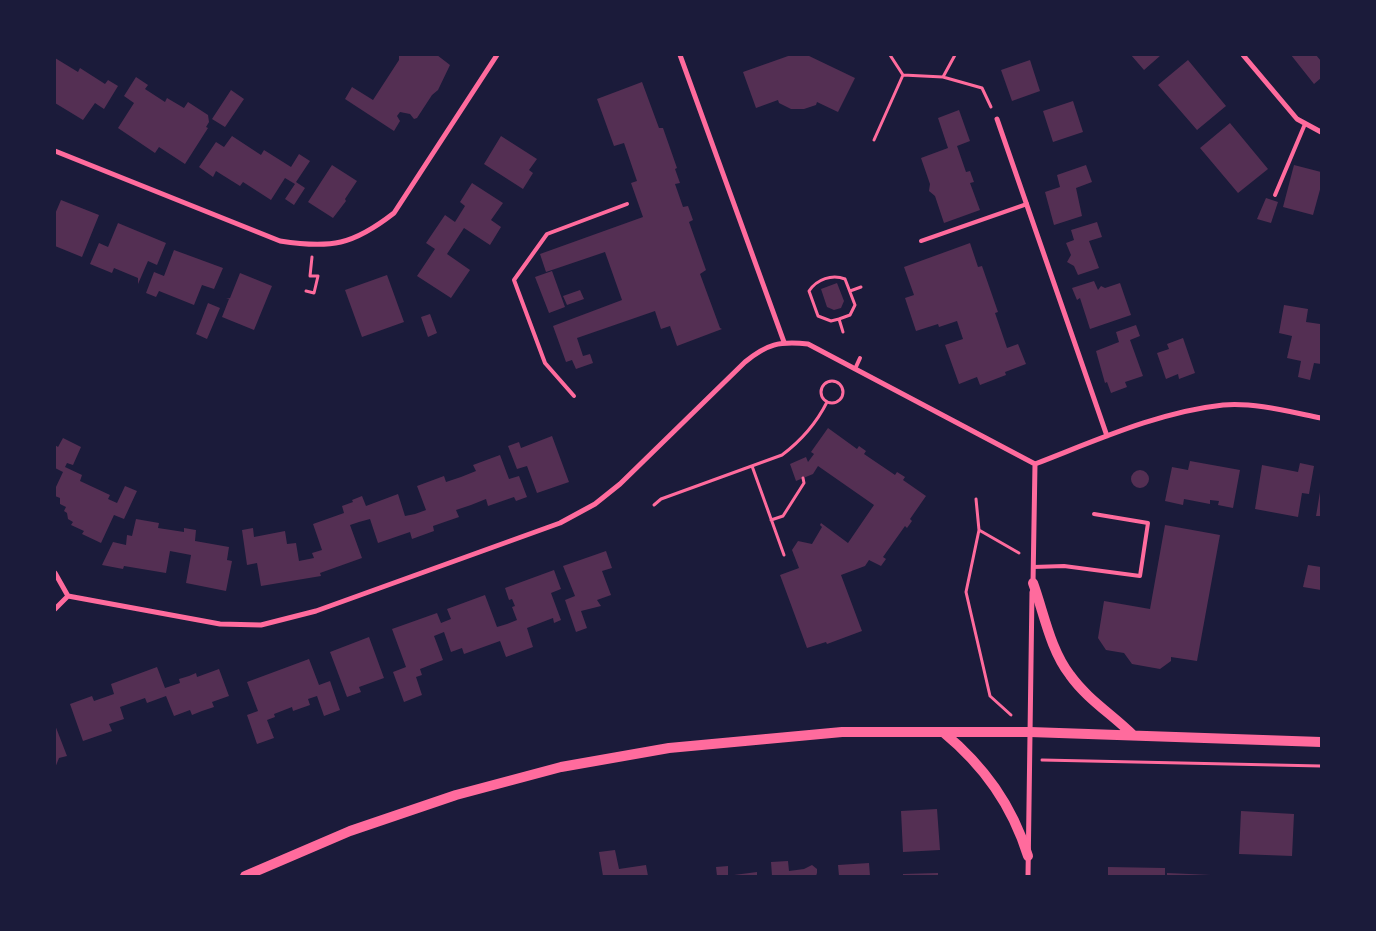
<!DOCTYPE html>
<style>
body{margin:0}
#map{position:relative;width:1376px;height:931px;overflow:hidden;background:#1b1b3a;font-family:Jost,sans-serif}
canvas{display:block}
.frame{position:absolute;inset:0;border:56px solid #1b1b3a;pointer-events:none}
</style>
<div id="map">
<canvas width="1376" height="931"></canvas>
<div class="frame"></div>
</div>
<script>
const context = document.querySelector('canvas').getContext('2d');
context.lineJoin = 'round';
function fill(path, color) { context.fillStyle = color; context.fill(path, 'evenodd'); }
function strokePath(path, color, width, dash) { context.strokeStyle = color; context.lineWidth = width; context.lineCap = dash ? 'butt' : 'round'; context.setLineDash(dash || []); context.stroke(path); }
const building = new Path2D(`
 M399,55H437L450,65L438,90L432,95L417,118L414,119L410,114L400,112L397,116L400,121L394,131L345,99L352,87L373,100L399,60Z
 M791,55H807L855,78L838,112L817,102L816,105L804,109H791L779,103L778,100L756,108L743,72Z
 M1131,55H1161L1144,70Z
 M1291,55H1316L1321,61V78L1314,84Z
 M55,58L78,72L80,68L105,84L108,80L118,86L104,109L95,103L83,120L55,103Z
 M1030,60L1040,91L1012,101L1001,70Z
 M1188,60L1226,106L1197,130L1158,85Z
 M136,77L148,85L145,89L165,102L167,98L184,108L188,102L208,115L209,122L206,127L208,128L185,164L159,147L155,153L118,128L134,103L124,96Z
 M642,82L659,128H663L677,168L675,169L680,183L675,184L683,207L688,206L693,220L689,222L706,270L700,274L720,328L722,329L677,346L670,326L661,329L655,311L577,338L583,356L590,354L593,363L576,369L572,360L566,362L553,326L622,300L605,252L546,272L540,254L643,217L631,183L637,181L624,143L614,146L597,99Z
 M231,90L244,99L225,127L212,119Z
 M1073,101L1083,132L1053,142L1043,111Z
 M959,110L970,141L957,146L966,172L970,171L974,182L970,183L980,210L944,223L935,196L929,191L930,184L921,158L948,148L938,118Z
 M1230,123L1268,169L1238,193L1200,148Z
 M232,136L261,155L264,150L291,167L299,154L310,161L296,182L305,188L294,205L285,199L295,184L285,178L271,200L243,182L240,186L216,171L213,177L199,167L216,142L224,147Z
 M501,136L537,159L529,170L533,173L523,189L484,164Z
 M332,165L357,181L345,199L346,201L333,218L308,202Z
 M1086,165L1092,182L1076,188L1082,216L1054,225L1045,192L1060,187L1057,175Z
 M1294,165L1321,172V186L1313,215L1283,207Z
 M472,183L503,203L491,220L501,227L490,245L464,228L447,254L470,270L451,298L417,276L435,249L426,243L445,215L455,222L465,206L460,202Z
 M1266,198L1278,202L1271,223L1257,219Z
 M61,200L99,215L82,257L55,246V214Z
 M1097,222L1102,237L1089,241L1099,268L1078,275L1074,266L1067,262L1071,255L1066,243L1074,240L1071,230Z
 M118,223L166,243L157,265L148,261L138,284V278L114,268L112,273L90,264L99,243L108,247Z
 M970,243L978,267L982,266L998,312L995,313L1007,348L1018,344L1026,364L1005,372L1006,375L980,385L977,377L959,384L945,345L963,339L957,321L939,327L938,324L916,331L905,298L914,295L904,267Z
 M174,250L223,268L214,289L202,285L194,305L159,291L156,297L146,293L154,272L164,276Z
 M552,271L565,307L549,313L535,277Z
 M240,273L272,286L254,330L222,317L229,299H226L230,298Z
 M387,275L404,322L362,337L345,290Z
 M1094,281L1098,290L1101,286L1105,288L1120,283L1131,315L1090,329L1080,298L1077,300L1072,288Z
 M837,283L844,301L841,308L834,310L827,307L821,289Z
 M580,290L584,299L567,305L563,296Z
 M208,303L220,308L207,339L196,334Z
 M1284,305L1308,309L1306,322L1320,324L1321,364L1314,363L1310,380L1298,377L1301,361L1287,358L1292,336L1279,333Z
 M430,314L437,333L428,337L421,317Z
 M1136,325L1140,336L1130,340L1143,376L1125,382L1127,387L1111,393L1107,382L1105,383L1096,351L1119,342L1116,332Z
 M1183,338L1195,373L1179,379L1178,374L1166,379L1157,353L1169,349L1167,344Z
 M828,428L857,449L859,446L866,451L864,454L895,475L897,472L905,477L903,480L926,496L910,519L912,521L907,528L905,526L883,557L886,559L881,566L869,560L865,566L841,575L862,631L827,644L826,642L807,648L780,575L799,568L792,550L798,541L812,544L822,527L820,525L821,523L848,543L874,505L818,466L813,474L796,481L790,464L806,457L808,462L814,454L811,452Z
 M552,436L569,482L537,493L527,466L517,469L508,446L519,442L521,448Z
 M63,438L81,447L73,465L67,463L65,467L82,475L80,481L110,495L108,499L117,503L125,486L137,491L124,519L114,515L101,543L82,534L84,531L71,525L73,522L68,519L67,513L64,511L66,507L60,504V498L55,496V489L63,472L55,468V445L58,447Z
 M500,455L509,479L519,476L527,497L516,501L514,497L488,506L486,499L471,505L456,510L459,517L433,526L434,531L412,539L410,532L378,543L370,519L359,522L350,525L362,558L320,573L321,576L261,586L257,563L247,565L242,530L253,528L254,537L285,531L287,544L296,543L299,561L314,558L312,553L322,550L313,524L344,513L342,506L353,502L352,500L362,496L366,506L398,494L405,516L415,514L426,510L417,486L444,476L446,482L461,477L476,471L473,465Z
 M1190,461L1240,470L1233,508L1218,505L1219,501L1210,500V504L1184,499L1183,505L1165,501L1172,467L1188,470Z
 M1300,463L1314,466L1309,494L1302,493L1298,517L1255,509L1262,465L1298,472Z
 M1131 479a9 9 0 1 1 18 0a9 9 0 1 1-18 0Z
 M1320,492H1321V516H1316Z
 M136,519L159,523L158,528L184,532V528L196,530L195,541L229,547L227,560L232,561L226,591L186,583L191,555L170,551L166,573L124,566L123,569L102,565L113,542L126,545L127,535L132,536Z
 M1165,525L1220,535L1197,661L1171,657V661L1160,669L1132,664L1124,653L1106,650L1098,638L1104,601L1150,609Z
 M606,551L612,568L602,571L611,595L597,600L601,606L581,611L587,628L576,632L565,600L575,596L563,566Z
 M1308,565L1321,567V590L1303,587Z
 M554,570L561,589L551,593L561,620L554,623L553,618L527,628L533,647L506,657L500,641L464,654L462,648L451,652L444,632L434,636L443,660L420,669L422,675L416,677L422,695L404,702L393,672L406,667L392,629L437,613L441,623L451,619L447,609L485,595L497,627L507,624L517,620L512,607L515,606L512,599L509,600L505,588Z
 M369,637L384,678L359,687L361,692L347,697L330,652Z
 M309,659L319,685L330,681L340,710L324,716L317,696L308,699L310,705L293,711L292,707L274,714L275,717L267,720L274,738L257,744L247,715L258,711L247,682Z
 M157,667L165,688L180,683L179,679L189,676L196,673L197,677L219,669L229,696L212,702L214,707L202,711L192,715L190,710L174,716L166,696L147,703L145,698L120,707L124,719L109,724L112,731L83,741L70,704L92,696L94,701L114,694L111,684Z
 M55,725L67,756L59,758L55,768Z
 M937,809L940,850L903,852L901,811Z
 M1241,811L1294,814L1292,856L1239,854Z
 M615,850L619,869L646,865L648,876H603L599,852Z
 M788,861L789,871L804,869L812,865L817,869V873L816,876H772L771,862Z
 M869,863L870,876H839L838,865Z
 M728,866V876H717L716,867Z
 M1108,867L1165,868V876H1108Z
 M757,872V876H734V875Z
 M938,873V876H903V874Z
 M1167,873L1211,875V876H1167Z`);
const path = new Path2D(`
 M890,55L903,75L943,77L982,88L991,107
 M943,77L955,55
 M874,140L903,75
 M306,291L314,293L318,276H310L312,257
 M850,291L861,287
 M839,319L850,315L855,305L845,279C832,274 817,279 809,291L818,316L831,321L839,319L843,332
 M821 392a11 11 0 1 1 22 0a11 11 0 1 1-22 0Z
 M752,466L784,555
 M976,499L979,530
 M654,505L661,499L782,455C802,440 816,424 827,402
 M771,520L783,516L804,483L803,478
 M1011,715L990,696L966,592L979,530L1019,553
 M1042,760L1321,766`);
const service = new Path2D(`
 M1275,195L1305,124
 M921,241L1027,204
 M855,369L860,358
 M574,396L545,363L514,280L547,234L627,204
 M1033,567L1064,566L1140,576L1148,523L1094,514`);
const minor = new Path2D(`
 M680,55L784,342
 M1243,55L1297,119L1321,132
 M997,119L1107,436
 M55,151L280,241C331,249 353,245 394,213L497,55
 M1035,464C1095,441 1158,412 1223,405C1253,402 1291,412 1321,418
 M55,573L68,596
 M68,596L220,624L261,625L316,611L560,523L595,504L620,484L745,362C767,344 779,341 808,344L1035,464L1033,583
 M55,609L68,596
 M1028,876L1032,592`);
const secondary = new Path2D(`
 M1033,583C1044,613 1050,649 1070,675C1087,699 1113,715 1133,735
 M943,732C984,766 1012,805 1028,856
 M245,876L350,831L456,795L561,767L669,748L842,732H1030L1321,742`);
fill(building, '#542f53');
strokePath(path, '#ff6b9d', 3);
strokePath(service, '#ff6b9d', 4);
strokePath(minor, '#ff6b9d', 5);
strokePath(secondary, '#ff6b9d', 10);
</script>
